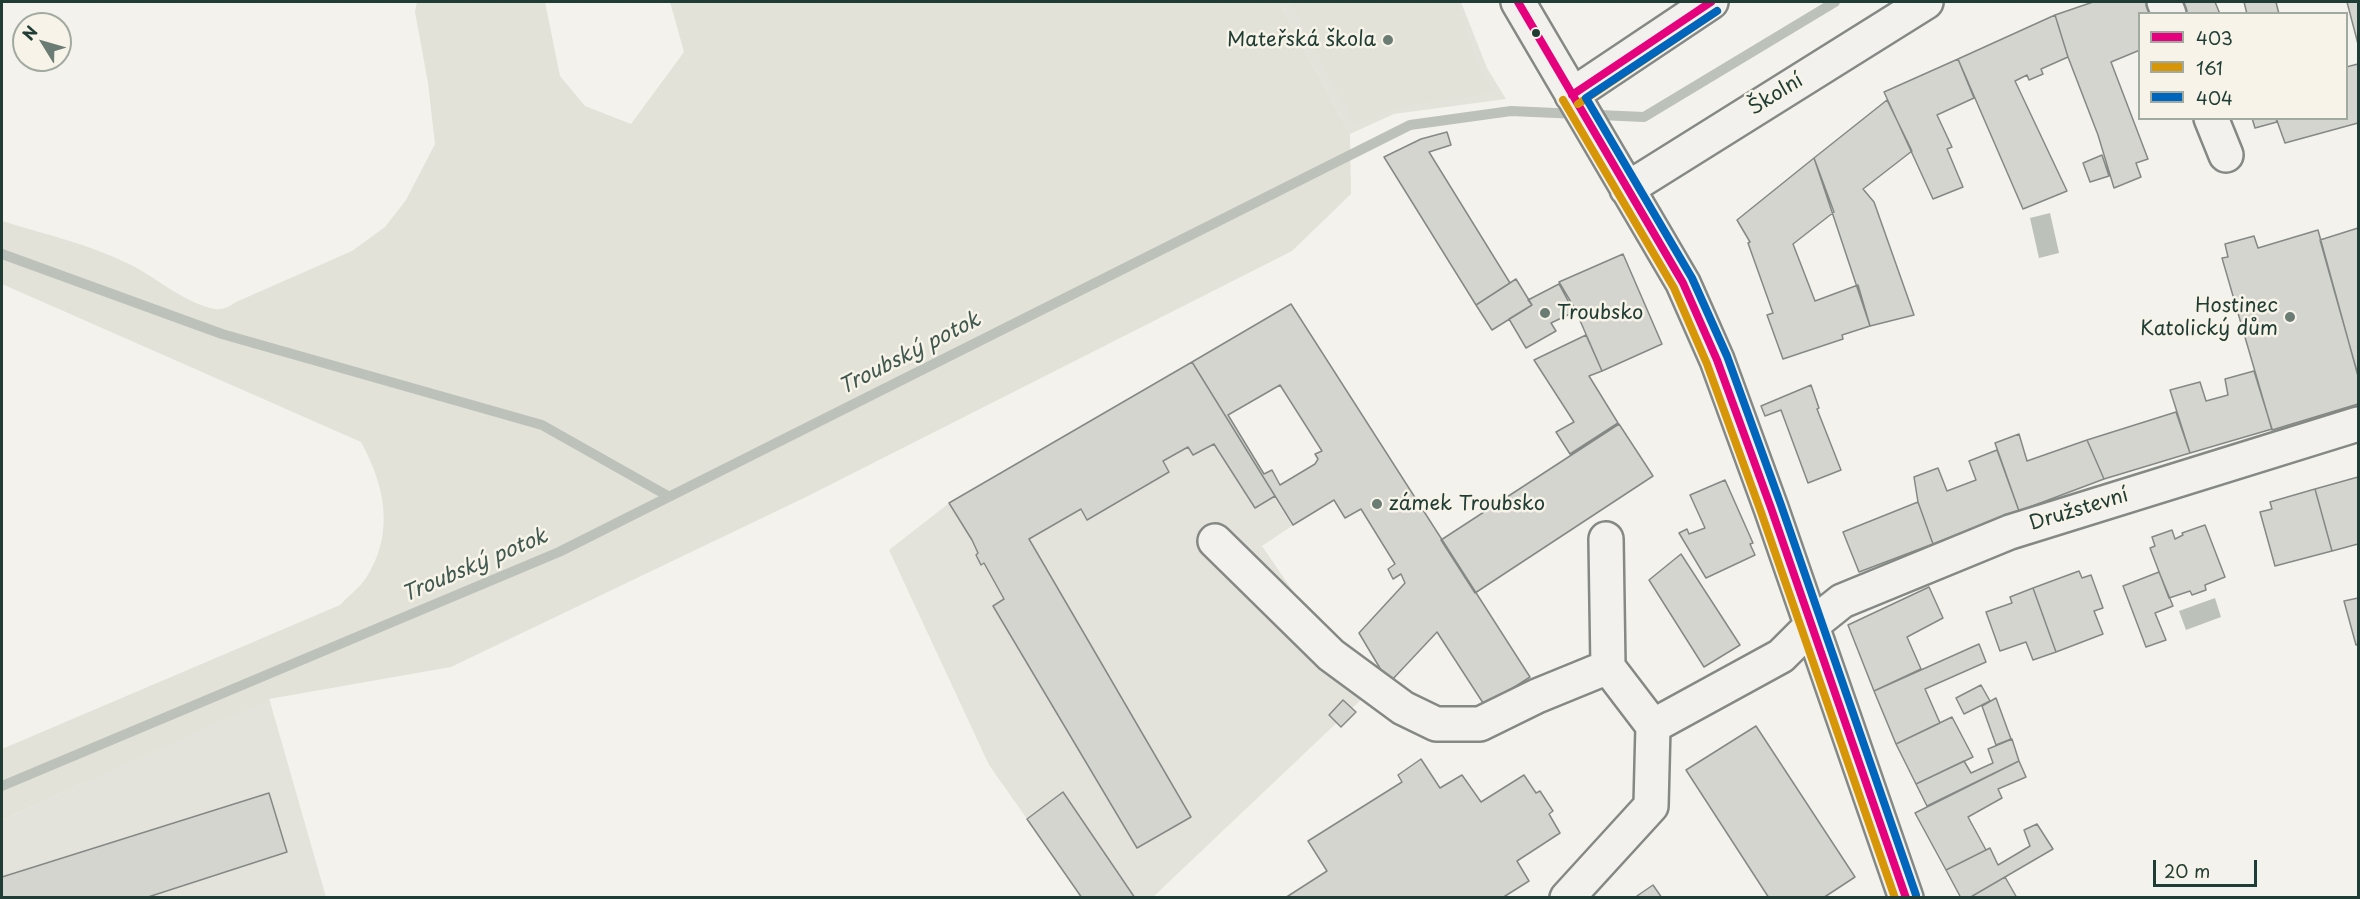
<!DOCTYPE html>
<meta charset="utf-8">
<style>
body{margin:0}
#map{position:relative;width:2360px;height:899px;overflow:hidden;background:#f4f2ec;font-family:"Playpen Sans",sans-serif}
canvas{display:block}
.frame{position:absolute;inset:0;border:3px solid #1f3d34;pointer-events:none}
.legend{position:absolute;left:2138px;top:12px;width:210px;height:108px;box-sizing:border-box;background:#f7f3e8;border:2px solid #a1aaa0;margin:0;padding:8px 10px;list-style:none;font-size:18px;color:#1f3d34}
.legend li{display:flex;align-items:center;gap:12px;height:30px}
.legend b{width:30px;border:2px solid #a1aaa0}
.north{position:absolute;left:12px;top:12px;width:60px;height:60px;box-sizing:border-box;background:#f7f3e8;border:2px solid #a1aaa0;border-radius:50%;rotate:307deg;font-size:16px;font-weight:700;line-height:24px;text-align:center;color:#1f3d34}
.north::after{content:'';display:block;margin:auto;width:21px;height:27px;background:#6a7c74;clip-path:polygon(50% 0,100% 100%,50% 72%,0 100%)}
.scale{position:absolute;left:2153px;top:860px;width:104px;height:27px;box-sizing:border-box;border:3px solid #1f3d34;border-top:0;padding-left:8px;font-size:18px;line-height:21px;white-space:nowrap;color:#1f3d34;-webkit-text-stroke:4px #f7f3e8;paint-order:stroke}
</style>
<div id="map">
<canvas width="2360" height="899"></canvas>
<div class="frame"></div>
<ul class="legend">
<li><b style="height:8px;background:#e5007d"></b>403</li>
<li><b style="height:8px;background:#d79608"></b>161</li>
<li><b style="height:8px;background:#0065bd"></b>404</li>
</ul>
<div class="north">N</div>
<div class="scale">20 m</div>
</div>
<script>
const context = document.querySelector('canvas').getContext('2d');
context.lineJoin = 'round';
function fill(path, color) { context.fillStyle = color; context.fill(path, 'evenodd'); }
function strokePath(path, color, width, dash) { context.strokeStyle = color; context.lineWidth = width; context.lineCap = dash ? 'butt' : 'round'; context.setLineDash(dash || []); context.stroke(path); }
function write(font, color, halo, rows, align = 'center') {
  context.font = font + ' "Playpen Sans",sans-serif'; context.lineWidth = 5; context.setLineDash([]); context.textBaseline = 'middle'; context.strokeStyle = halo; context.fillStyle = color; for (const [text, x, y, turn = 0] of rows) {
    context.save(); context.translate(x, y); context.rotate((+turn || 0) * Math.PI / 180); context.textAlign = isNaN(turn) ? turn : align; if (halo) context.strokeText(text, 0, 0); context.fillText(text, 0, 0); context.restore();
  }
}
const built = new Path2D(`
 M1279,2H1461L1487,68L1506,99L1394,114L1350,134Z
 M1192,364L1292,526L1262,546L1365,696L1153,897H1082L989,765L889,550L948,504Z
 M269,698L326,897H2V820Z`);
const green = new Path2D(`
 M417,2H545L560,76L585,106L631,124L684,52L670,2H1279L1350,134L1351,194L1292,251L804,498L451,667L269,699L2,820V749L340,605C348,596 359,588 366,578C395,533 385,486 361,442L2,284V221C44,234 89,244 129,264C156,277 180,300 210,308C221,311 227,308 236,302L352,251L385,227L406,200L435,144L428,83L415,12Z
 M1290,2H1456L1480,70L1494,93L1397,107L1356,126Z`);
const water = new Path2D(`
 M2050,213L2059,253L2039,258L2030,218Z
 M2215,598L2221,617L2186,630L2179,611Z`);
const stream = new Path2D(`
 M2,254L222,334L542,425L668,496
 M2,786L559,552L1410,125L1511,111L1644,117L1835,2`);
const building = new Path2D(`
 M2093,2H2147L2152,14H2140V50L2111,62L2148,159L2136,163L2141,177L2114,188L2098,135L2068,57L2055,15Z
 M2179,2H2215L2220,14H2184Z
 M2244,2H2276L2279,14H2247Z
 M2347,2H2358V44Z
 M2055,15L2068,57L2041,69L2043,74L2029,80L2027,75L2015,81L2067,191L2023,209L1958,59Z
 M1958,59L1974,98L1937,115L1952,147L1947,149L1963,187L1933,199L1884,92Z
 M2358,64V123L2285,143L2276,118H2346V67Z
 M1887,100L1912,151L1863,189L1874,202L1914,315L1870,326L1814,158Z
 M2252,118H2276L2277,122L2255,128Z
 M1447,132L1451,145L1429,152L1510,283L1476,305L1384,157L1421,139Z
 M2102,155L2109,176L2090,182L2083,163Z
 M1814,158L1834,212L1793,244L1815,301L1858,285L1870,326L1842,335L1843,339L1783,359L1767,315L1773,313L1748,243L1750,242L1737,220Z
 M2358,228V375L2320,240Z
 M2318,230L2358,376V404L2272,430L2222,258L2228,257L2225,244L2254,236L2258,248Z
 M1623,254L1662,344L1602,371L1575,309L1559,282Z
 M1516,279L1532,305L1492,330L1476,305Z
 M1559,284L1574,312L1551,323L1556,331L1526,348L1509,319L1532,305L1528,300Z
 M1291,304L1530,677L1485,706L1437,632L1391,681L1387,680L1359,633L1405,583L1401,574L1393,579L1388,569L1395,564L1361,509L1345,518L1334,500L1293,525L1192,362ZM1280,385L1322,451L1315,454L1318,459L1315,464L1280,485L1272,470L1264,474L1228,415Z
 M1586,335L1602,371L1589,376L1618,423L1570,454L1556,432L1574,422L1534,360Z
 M1192,362L1275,496L1255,508L1214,444L1193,455L1188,447L1163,461L1169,472L1087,520L1081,509L1029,539L1191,817L1137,848L993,606L1004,599L984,563L981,565L976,555L978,553L972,540L949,503Z
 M2254,371L2272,429L2190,453L2170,390L2200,382L2206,401L2228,395L2225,379Z
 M1811,385L1819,408L1817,409L1841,470L1808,483L1781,410L1765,416L1761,406Z
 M2176,412L2190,453L2104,479L2087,440Z
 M1619,424L1653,476L1475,593L1441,540Z
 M2019,434L2027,461L2087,440L2104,479L2019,511L1995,443Z
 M1997,450L2019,511L1933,544L1918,502L1914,477L1938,468L1947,491L1976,480L1969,461Z
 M2358,477V544L2332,551L2315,489Z
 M1725,480L1753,543L1750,544L1755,555L1706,578L1679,533L1687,529L1689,534L1705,528L1690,495Z
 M2315,489L2332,551L2275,566L2260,512L2272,509L2270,502Z
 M1918,502L1933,544L1859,572L1843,532Z
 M2205,525L2225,577L2205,585L2206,590L2192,595L2190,591L2169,598L2150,548L2155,546L2152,537L2172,530L2175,539L2183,535L2182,533Z
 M1681,554L1740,645L1704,667L1649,580Z
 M2079,571L2082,578L2091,575L2103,608L2094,611L2103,634L2056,652L2033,588Z
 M2159,572L2173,606L2155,613L2166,640L2146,647L2123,586Z
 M1929,587L1943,618L1907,637L1921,669L1874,691L1848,625Z
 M2033,588L2056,652L2033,660L2026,642L2000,651L1986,612L2012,603L2010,597Z
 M2358,598V644L2356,645L2344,601Z
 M1979,644L1986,662L1925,689L1940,723L1896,744L1874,691Z
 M1981,685L1990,701L1964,714L1956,698Z
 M1996,698L2011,739L1996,745L1982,706Z
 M1343,700L1356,712L1341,727L1329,715Z
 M1952,717L1973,757L1916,784L1896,744Z
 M1756,726L1855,877L1823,898H1769L1686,770Z
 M2012,739L2019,761L1927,806L1916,784L1964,761L1971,773L1993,763L1988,749Z
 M1421,759L1440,788L1462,775L1481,802L1524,775L1536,793L1540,791L1553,811L1549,814L1560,833L1517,861L1529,881L1502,898H1285L1327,871L1308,841L1402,782L1398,775Z
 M2019,761L2026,777L1998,789L2002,798L1968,817L1986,850L1946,870L1915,813Z
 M1063,792L1135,898H1082L1027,819Z
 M269,793L287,852L145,898H2V877Z
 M2037,824L2053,849L1969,898H1961L1946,870L1990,848L1998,865L2030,846L2024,830Z
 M2005,877L2017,898H1969Z
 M1653,885L1662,898H1634Z`);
const minor = new Path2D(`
 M1518,2L1683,283L1717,360L1771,508L1906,898
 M2164,2L2169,14
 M1572,95L1711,2
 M2211,118L2226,155
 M1627,189L1926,2
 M1215,541L1331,655L1403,708L1436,724H1480L1537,696L1608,667
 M1653,726L1781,656L1812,625L1842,601L2010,532L2358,424
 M1567,898L1651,806L1653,726L1608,667L1606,539`);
const bus1 = new Path2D(`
 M1518,2L1683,283L1717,360L1771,508L1906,898
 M1572,95L1711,2`);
const bus2 = new Path2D(`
 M1563,100L1674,288L1707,364L1761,512L1895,898
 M1578,104L1717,11`);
const bus3 = new Path2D(`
 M1717,11L1586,98L1692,278L1727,356L1781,505L1916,895`);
const markers = [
 [1536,33,5,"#1f3d34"],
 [1388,40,6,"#6a7c74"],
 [1545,313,6,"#6a7c74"],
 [2290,317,6,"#6a7c74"],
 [1377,504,6,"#6a7c74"]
];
const poiNames = [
 ["Mateřská škola",1376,40],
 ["Hostinec",2278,306],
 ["Katolický dům",2278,329],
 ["Troubsko",1557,313,"left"],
 ["zámek Troubsko",1389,504,"left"]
];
const streetNames = [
 ["Školní",1776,95,-32],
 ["Družstevní",2079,510,-17]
];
const waterNames = [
 ["Troubský potok",910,354,-27],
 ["Troubský potok",475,566,-23]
];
fill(built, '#e4e3db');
fill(green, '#e2e2d9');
fill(water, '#bcc2b9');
strokePath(stream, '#bcc2b9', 10);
fill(building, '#d5d5d0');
strokePath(building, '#848985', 1.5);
strokePath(minor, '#848985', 38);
strokePath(minor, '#f2f1ed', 33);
strokePath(bus1, '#e5007d', 8);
strokePath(bus2, '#d79608', 8);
strokePath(bus3, '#0065bd', 8);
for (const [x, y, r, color] of markers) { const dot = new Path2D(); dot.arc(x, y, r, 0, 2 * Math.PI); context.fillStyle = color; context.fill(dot); strokePath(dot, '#f7f3e8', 2); }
write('20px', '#1f3d34', '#f7f3e8', poiNames, 'right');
write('20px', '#1f3d34', '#f7f3e8', streetNames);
write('italic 21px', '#405950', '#f7f3e8', waterNames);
</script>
